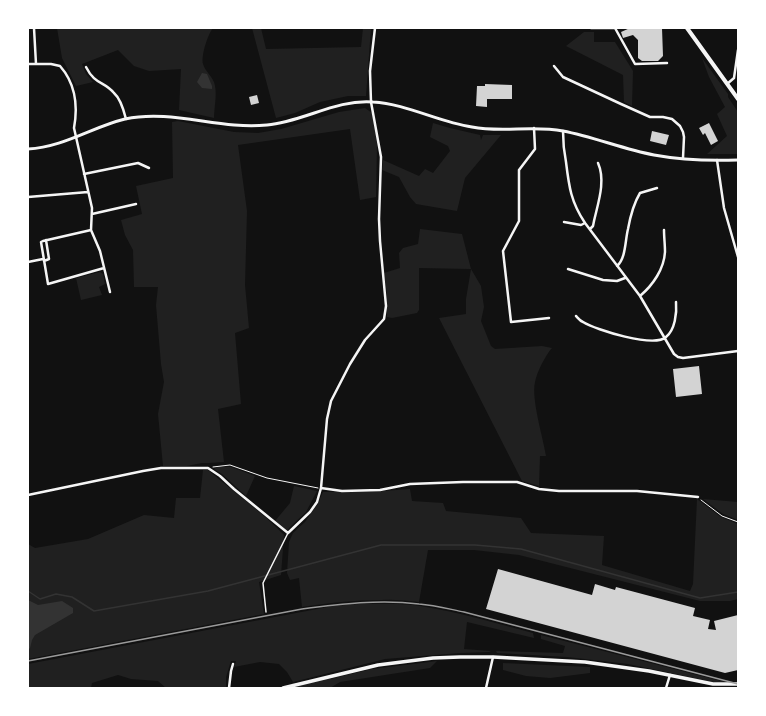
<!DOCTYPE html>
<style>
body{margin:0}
#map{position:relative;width:766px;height:716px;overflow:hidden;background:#111;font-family:"Titillium Web",sans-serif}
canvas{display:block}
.frame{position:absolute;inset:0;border:29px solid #fff;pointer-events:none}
</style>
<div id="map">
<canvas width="766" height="716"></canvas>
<div class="frame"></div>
</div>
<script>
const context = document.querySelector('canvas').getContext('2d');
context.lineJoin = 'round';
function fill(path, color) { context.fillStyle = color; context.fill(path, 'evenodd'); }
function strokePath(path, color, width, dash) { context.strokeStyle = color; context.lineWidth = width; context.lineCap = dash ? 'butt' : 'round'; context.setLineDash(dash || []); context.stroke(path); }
const green = new Path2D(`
 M57,28H213C208,34 201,55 203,64C205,72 214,77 215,86C217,96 214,108 214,118L179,110L181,69L149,71L134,66L118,50L82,64L86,74L93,82L76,86L62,58Z
 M252,28H261L266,49L361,47L363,28H371L366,96H348L320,102L295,113L276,118Z
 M584,32H594V42H615L633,71L632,106L624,102L623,75L566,46Z
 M702,58L728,94V97L738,112V154H707L727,136L717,114L725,107L709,77Z
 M365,108L372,113L376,133L377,145L376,197L360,200L350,129L238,145L247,211L245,285L249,328L235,333L241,404L218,409L224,462L209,463H202L187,466H163L158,414L164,382L161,364L156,305L158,287H134L133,250L125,235L121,220L142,214L136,186L173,178L172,122L178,121L234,132L258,133L281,129L339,112Z
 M433,123L450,128L480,135L481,140L483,135H501L465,178L457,211L416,204L410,197L399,177L382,170L383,160L419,176L425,169L433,173L450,151L448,146L430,137Z
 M420,229L462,234L471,269L481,286L484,307L481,321L491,346L495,349L542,346L552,348C545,356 537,372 535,382C531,399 543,437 546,456H540L539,486L522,481L439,318L466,314V299L471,269L419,268V310L417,313L392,318L387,317V295L384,273L400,268L399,253L403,248L418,244Z
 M100,272L103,274L105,284L99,287L102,295L81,300L76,278Z
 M218,467H231L255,476L246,496L222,474L214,469Z
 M203,470H208C234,492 261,511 284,535L281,575L259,582L264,614L28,659V544L35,548L88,539L144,515L174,518L176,498H200Z
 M294,486L317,491L306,512L290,527L287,531L275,521L290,503Z
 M410,489L412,501L443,503L446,511L521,518L531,533L604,536L602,565L690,591L693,584L697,499L721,517L738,524V599L730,601H700L519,555L474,550H428L419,602C407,601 394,599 382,600C355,600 328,603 302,607L299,578L290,580L287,573L289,542L293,533L305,522L317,505L323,492H369Z
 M703,499L738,502V520L723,514Z
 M359,604C379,604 400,603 420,606C458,612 496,623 533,633L534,638L467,622L464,649L491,651L489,652L460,653L385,659L293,682L287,672L279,664L260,662L234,667L236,661H231L226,677V688H166L158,681L131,679L118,675L92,683L91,688H28V664L333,606Z
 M541,635L725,682L718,683L628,664L567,657L497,653L496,651L563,653L565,646L541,639Z
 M437,661L430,668L340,682L330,688H283L319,679H330L372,669Z
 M503,663L590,667V673L550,678L526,676L503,670Z`);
const water = new Path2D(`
 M202,73L207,74L212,86V89L202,88L197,82Z
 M28,600L38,605L62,601L73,608V613L35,635L32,640L30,648L28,650Z`);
const stream = new Path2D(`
 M28,591L40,599L56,594L72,597L94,611L208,591L381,545H475L521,549L700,598L738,592`);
const building = new Path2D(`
 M630,28H662L663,56L658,61H642L638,58V40L633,35L623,38L621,32Z
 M485,84L512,85V99H487V107L476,106L477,86H485Z
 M257,95L259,103L251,105L249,97Z
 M709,123L718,141L711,145L705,133L703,135L699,128Z
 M652,131L669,135L666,145L650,141Z
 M699,366L702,394L676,397L673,369Z
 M498,569L592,595L595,584L615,590L616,587L695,608L693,616L710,620L708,629L716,630L714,621L738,615V670L725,673L486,609Z`);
const path = new Path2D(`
 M213,467L230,465L267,478L318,488
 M701,500L722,516L738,522`);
const service = new Path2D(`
 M266,612L263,583L288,533`);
const minor = new Path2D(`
 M34,28L36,64
 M591,28H615L635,64L667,63
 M28,64H51L60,66C75,83 78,106 74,128L92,208L91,230L43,241L41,242L48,284L104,268
 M554,66L563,77L621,104L650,117H663L672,119L680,126L683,132L684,137L683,158
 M86,67C95,85 104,81 114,93C121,99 124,111 126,119
 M727,84L734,78L738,50
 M534,128L535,149L519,170V221L503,251L511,322L549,318
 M563,131C563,142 564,152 566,162C569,187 571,202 585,223L640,296L674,354L678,357L683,358L738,351
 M717,160L724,208L738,257
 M84,174L138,163L149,168
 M28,197L88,192
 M92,214L136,204
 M564,222L581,225L585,223
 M590,229L593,226L594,221C598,203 606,181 598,163
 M91,230L100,251L110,292
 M44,261L49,259L46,240
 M28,262L43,259
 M617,266C626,258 625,241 628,229C630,218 634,203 640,193L657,188
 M568,269L603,280L617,281L625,278
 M640,296C653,285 664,269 665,252C665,245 664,237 664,230
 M576,316C578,318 580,321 583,322C596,330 654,348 666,337C675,330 677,313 676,302
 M321,488L342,491L380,490L410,484L463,482H517L539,489L559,491H637L698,497
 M28,495L143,471L161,468H208L220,476L234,489L288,533L310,512L317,502L321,488L327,419L331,401L350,364L365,340L384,319L386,306L380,241L379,219L381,157L371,102L370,71L375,28
 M229,688L231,671L233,664
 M486,688L493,657
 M666,688L670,675`);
const tertiary = new Path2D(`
 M28,149C64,147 92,127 125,119C173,109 219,130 267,125C303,122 336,99 373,102C407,104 438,122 472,127C502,133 532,125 563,131C594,137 623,149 654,155C681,160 711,161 738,160`);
const secondary = new Path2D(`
 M283,688L378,665L433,658L460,657H493L585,662L649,671L713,684H738`);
const primary = new Path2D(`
 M687,28L738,99`);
const rail = new Path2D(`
 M28,661L302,609C340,604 380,599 419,604C434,605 449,609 464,612L738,684`);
fill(green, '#202020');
fill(water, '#333');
strokePath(stream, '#333', 1.5);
fill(building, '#d3d3d3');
strokePath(path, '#f5f5f5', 1);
strokePath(service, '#f5f5f5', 1.5);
strokePath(minor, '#f5f5f5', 2.5);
strokePath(tertiary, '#f5f5f5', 3);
strokePath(secondary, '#f5f5f5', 3.5);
strokePath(primary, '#f5f5f5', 4);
strokePath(rail, '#9a9a9a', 1.5);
</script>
